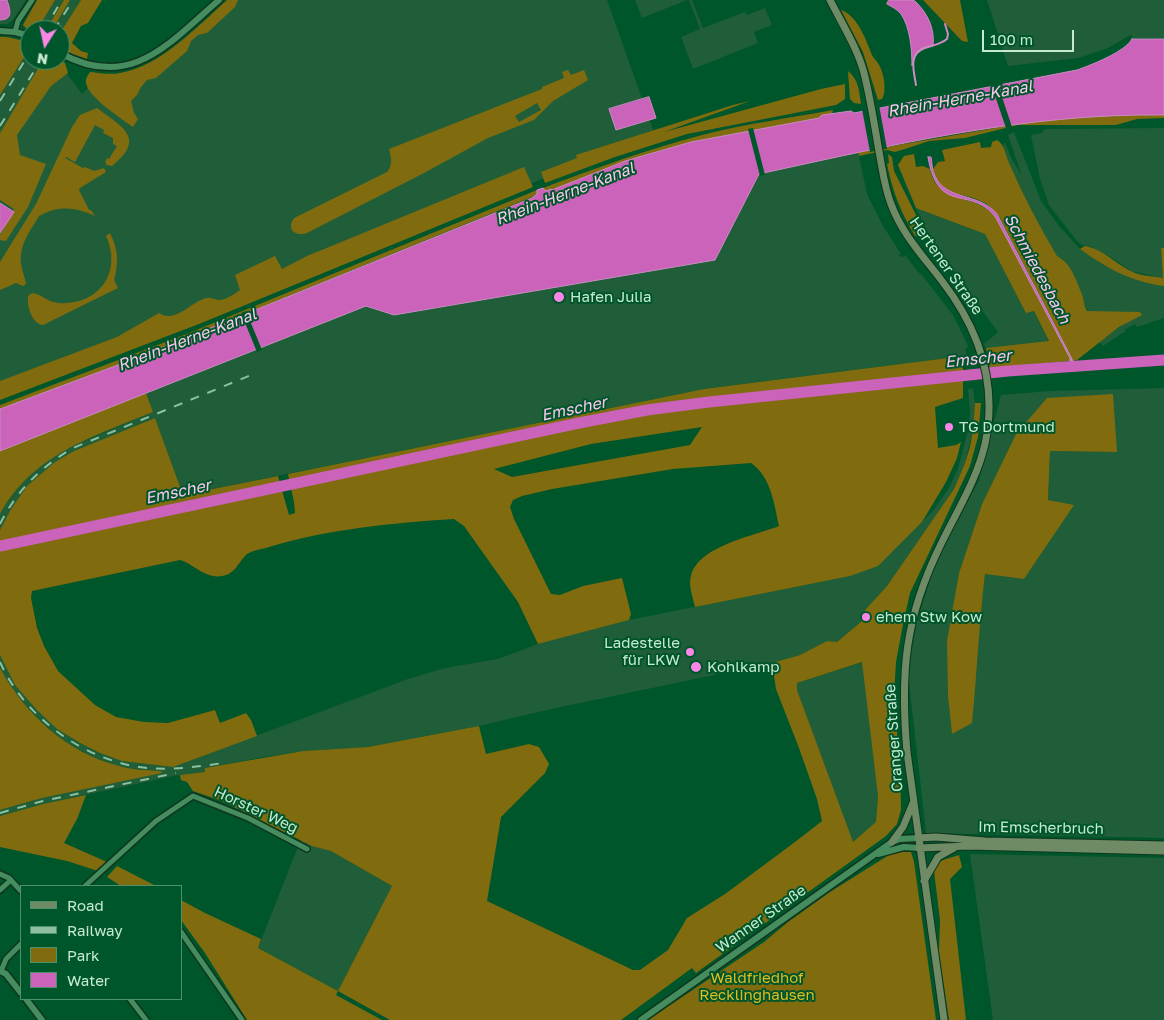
<!DOCTYPE html>
<meta charset="utf-8">
<style>
body{margin:0}
#map{position:relative;width:1164px;height:1020px;overflow:hidden;background:#00562b;font-family:"Golos Text",sans-serif}
canvas{display:block}
.legend{position:absolute;left:20px;top:885px;width:162px;height:115px;box-sizing:border-box;background:#00562b;border:1px solid #4f916d;margin:0;padding:6px 9px;list-style:none;font-size:15px;color:#c6ead0}
.legend li{display:flex;align-items:center;gap:10px;height:25px}
.legend b{width:25px;border:1px solid #4f916d}
.north{position:absolute;left:20px;top:20px;width:50px;height:50px;box-sizing:border-box;background:#00562b;border:1px solid #4f916d;border-radius:50%;rotate:190deg;font-size:14px;font-weight:700;line-height:20px;text-align:center;color:#c6ead0}
.north::after{content:'';display:block;margin:auto;width:18px;height:22px;background:#fa87e7;clip-path:polygon(50% 0,100% 100%,50% 72%,0 100%)}
.scale{position:absolute;left:982px;top:30px;width:92px;height:22px;box-sizing:border-box;border:2px solid #c6ead0;border-top:0;padding-left:6px;font-size:15px;line-height:18px;white-space:nowrap;color:#c6ead0;-webkit-text-stroke:4px #00562b;paint-order:stroke}
</style>
<div id="map">
<canvas width="1164" height="1020"></canvas>
<ul class="legend">
<li><b style="height:6px;background:#6e8b66"></b>Road</li>
<li><b style="height:6px;background:#8dbfa0"></b>Railway</li>
<li><b style="height:14px;background:#816b0f"></b>Park</li>
<li><b style="height:14px;background:#cb63ba"></b>Water</li>
</ul>
<div class="north">N</div>
<div class="scale">100 m</div>
</div>
<script>
const context = document.querySelector('canvas').getContext('2d');
context.lineJoin = 'round';
function fill(path, color) { context.fillStyle = color; context.fill(path, 'evenodd'); }
function strokePath(path, color, width, dash) { context.strokeStyle = color; context.lineWidth = width; context.lineCap = dash ? 'butt' : 'round'; context.setLineDash(dash || []); context.stroke(path); }
function write(font, color, halo, rows, align = 'center') {
  context.font = font + ' "Golos Text",sans-serif'; context.lineWidth = 4; context.setLineDash([]); context.textBaseline = 'middle'; context.strokeStyle = halo; context.fillStyle = color; for (const [text, x, y, turn = 0] of rows) {
    context.save(); context.translate(x, y); context.rotate((+turn || 0) * Math.PI / 180); context.textAlign = isNaN(turn) ? turn : align; if (halo) context.strokeText(text, 0, 0); context.fillText(text, 0, 0); context.restore();
  }
}
const built = new Path2D(`
 M0,0H26L13,20L7,24H0Z
 M55,0H64L46,30H37Z
 M70,0H81L60,33V30H52Z
 M229,0H607L655,135L353,253L0,386V157L56,74L65,71L82,94L91,85L145,71Z
 M635,0H687L642,18Z
 M689,0H692L703,28L745,12L747,15L765,8L772,25L754,32L758,43L693,69L681,37L700,29Z
 M987,0H1164V38H1132V34L1108,48L1079,58L1008,66Z
 M30,48V60H43L0,133V95Z
 M1164,128V248H1161L1163,278L1131,271L1111,257L1091,247L1082,245L1077,241L1049,205L1040,179L1031,135L1042,133L1045,129Z
 M1014,132L1041,201L1059,226L1080,249L1103,265L1143,282L1164,286V318L1137,327L1135,324L1124,330L1126,331L1103,346L1099,342L1140,312H1088L1069,267L1063,259L1057,256L1037,222L1008,162L1003,145L1005,142L1011,158L1022,176L1008,135Z
 M858,152L867,194L883,226L901,254L898,255L902,257L906,256L918,272L922,275L953,315L968,346L965,350L967,354V362L959,363L958,356L955,355L948,358L704,389L183,495L155,418L74,451L55,462L27,486L11,509L0,530V514L5,505L23,482L38,467L53,456L72,446L153,412L146,393L366,306L394,315L714,260L759,174Z
 M916,208L985,234L1026,312L1034,311L1049,342L986,348L984,344L998,332L933,244Z
 M973,388L975,403L973,430L965,463L954,489L887,586L865,610L862,621L837,642L827,641L800,655L772,663L551,709L479,726L368,747L303,751L263,757L206,768L205,772L173,776L43,804L0,816V810L42,798L162,772L120,767L96,758L77,749L53,733L33,714L11,688L0,668V655L15,685L57,729L79,743L100,753L122,761L173,767L408,679L445,668L498,659L538,644L629,620L849,576L892,552L933,511L950,486L958,469L968,430L970,413L968,389Z
 M1164,388V838L926,833L908,673L917,621L935,565L979,480L1001,395L1050,391ZM1016,434L1117,452L1050,451L1048,500L1073,506L1024,579L985,574L980,618L952,734L948,697L959,573L982,504Z
 M863,662L878,796L876,823L852,843L797,690V683Z
 M301,839L317,847L331,851L392,886L338,991L258,948Z
 M970,854L1164,858V1020H993Z`);
const green = new Path2D(`
 M37,0H55L37,30H28L23,25Z
 M64,0H70L52,30H46Z
 M81,0H102L88,23L81,26L72,43L81,51L88,53L87,59L70,53L60,45V33Z
 M227,0H238L235,7L207,33L198,35L191,41L187,51L156,78L147,80L141,87L137,95L131,101L134,113L138,119L133,127C122,119 88,97 86,83C85,79 88,75 90,72C100,73 110,75 120,73C161,66 197,27 227,0Z
 M923,0H960L968,42L962,41Z
 M841,10C858,16 866,40 872,55C874,59 877,61 879,65C884,73 887,91 882,99L878,100L863,52Z
 M0,37C10,36 19,41 30,42V48L0,95Z
 M43,60H54L57,64L60,60L65,63L68,73L51,86L17,135L20,155L46,164L28,207L6,241L0,240V235L14,209L0,200V133Z
 M568,70L571,75L584,70L588,80L553,101L534,120L488,138L424,173L307,233C295,237 286,229 294,218L387,172C393,166 391,156 389,149L542,89V87L564,78L562,72ZM537,103L541,110L519,122L515,116Z
 M848,71C859,80 859,91 861,104L854,103L850,99Z
 M845,84V99L836,105L687,134L615,157L545,183L541,172L577,158L576,155L733,105L750,101L664,132L821,89Z
 M97,108C122,127 147,138 112,166L107,165L105,162L107,158L109,159L117,146L113,144V138L103,133L104,130L95,125L75,162L66,157L65,158L83,168L85,167L94,171L104,168L106,172L80,188L79,190L89,210H91L95,216C75,207 57,205 38,217V218C29,232 19,246 21,264C22,271 25,277 26,284L23,286L16,283L0,290V262L36,204L72,127L80,115Z
 M833,110L832,114L822,115L819,118L691,142L625,161L551,191H546L543,188C596,168 648,149 702,135C745,124 789,118 833,110Z
 M1138,114L1164,115V118L1137,119L1116,125H1018L965,138L929,141L905,149L895,152L887,150L859,156L858,152L1041,120Z
 M997,140C1005,145 1005,154 1009,163C1023,195 1039,226 1057,256C1070,262 1076,279 1081,292C1084,299 1084,306 1087,311L1140,312L1142,315L1119,327L1077,360L1073,361L1000,218C995,212 990,205 983,202C962,191 939,198 933,169L938,162L945,161L942,150L980,142L981,148L991,147L992,142Z
 M888,154L892,157L894,171L924,231V234L922,237L915,236C901,213 892,190 887,164L889,163Z
 M914,154L916,167L923,166L930,169C938,207 976,191 996,218L1070,358V361L990,368L986,348L1049,341L1034,311L1026,313L985,234L916,208L898,165L904,156Z
 M524,167L533,187L199,324L0,400V381L117,337L159,313C176,324 191,301 207,298C210,297 215,300 219,300C226,300 234,294 240,290L235,275L275,256L282,269L307,256Z
 M537,190L538,194L532,197L134,359L0,409V405L189,333Z
 M110,233C118,249 119,262 114,280L118,288L43,325C32,324 27,307 28,296L32,293C41,294 48,302 58,303C98,306 123,273 106,236Z
 M1085,246C1105,250 1114,263 1131,271C1140,276 1153,276 1163,278L1161,248H1164V286C1132,282 1106,268 1080,249Z
 M955,355L958,356L959,363H962L963,365V398L935,407L938,448L956,445L961,442L957,458L946,482L922,522L878,566L850,576L695,607C693,598 688,585 691,576C698,546 754,536 779,526C774,503 771,477 751,463L673,469L552,489L522,496L513,500L510,507L514,519L551,594L560,595L583,586L622,578L631,614L629,620L538,644L518,602L464,526L454,519C392,523 329,529 269,547C263,549 253,550 247,554C238,562 236,574 222,576C205,579 194,564 180,560L32,591L31,598L37,628L44,646L58,671L95,705L116,717L144,722L168,723L215,710L220,723L246,713L251,720L257,736L173,767L122,761L100,753L80,743L57,729L37,710L15,685L0,655V530L11,509L27,486L55,462L74,451L155,418L183,495L278,476L289,515L295,513L294,502L288,474L704,389L948,358ZM702,427L690,445L512,477L494,469L591,444Z
 M146,393L153,412C93,437 34,453 0,514V451Z
 M1113,394L1117,452L1050,451L1048,500L1074,505L1024,579L985,574C979,624 977,673 972,723L952,734L948,697L947,641L959,573L982,504L1016,434L1047,398Z
 M975,403H981L978,437L970,466L910,593L903,624L896,662L894,696L900,768L901,810L897,824L886,836L696,973L692,968L621,1020H390L338,991L336,995L382,1020H247L205,953L181,920V900L205,913L261,939L258,948L338,991L392,886L331,851L312,846L222,801L193,791L187,782L181,780L180,775L205,772V768L303,751L368,747L479,726L486,754L529,744L539,747L549,764L545,773L501,817L487,901L633,970H640L668,950L687,918L725,894L795,842L822,821L817,799L799,748L776,689L772,663L800,655L827,641L837,642L862,621L865,610L887,586L954,489L965,463L970,447L973,430ZM862,662L878,796L876,822L853,842L797,690V683Z
 M0,668C26,715 66,752 119,766C132,770 147,770 161,771L162,773L42,798L0,810Z
 M86,795L77,819L64,843L107,862L98,871L67,861L0,847V816L43,804Z
 M902,852H911L914,862L936,1020H648L764,942L788,922L830,892L889,855Z
 M959,855L962,867L950,879L966,1020H949L939,952L940,920L934,871L938,863L943,860Z
 M117,866L156,886H121L107,877Z`);
const water = new Path2D(`
 M0,0H7C10,9 14,20 0,20Z
 M889,0H913L916,2C928,14 935,29 933,46C921,49 914,53 912,66C912,49 910,27 901,14C897,9 892,7 887,4Z
 M1132,39H1164V115C1027,113 892,145 759,174L715,260L394,315L366,306L0,451V409L134,359L532,198L537,194V190L543,188L546,191L551,189L552,190L625,161L691,142L819,118L822,115L851,111L854,113L1077,70C1091,65 1125,52 1132,39Z
 M649,97L656,118L616,130L609,109Z
 M928,157H931C932,163 932,170 935,176C946,201 979,192 997,214L1073,361H1070V358L996,218C971,184 938,217 928,157Z
 M0,203L14,212L0,233Z`);
const pier = new Path2D(`
 M997,82L1012,127L1006,128L991,84Z
 M879,105L887,149L870,152L862,109Z
 M753,128L765,175L760,176L748,129Z
 M246,311L262,350L257,352L241,313Z`);
const stream = new Path2D(`
 M916,85C914,72 908,54 924,48C932,45 940,45 947,39L948,34L945,24
 M1071,360L1072,366`);
const river = new Path2D(`
 M0,546L579,423L647,410L709,402L1008,371L1164,360`);
const minor = new Path2D(`
 M15,32L18,21L32,0
 M0,874L9,878L21,891
 M85,886L156,821L193,796L248,818L307,849
 M0,890L11,880
 M181,932L242,1020
 M1,971L6,959L21,944
 M130,999L146,1020`);
const tertiary = new Path2D(`
 M0,31L15,32L30,36
 M60,53C131,92 169,43 219,0
 M878,854L904,847L919,848
 M0,971L6,974L21,993
 M26,999L42,1020
 M641,1020L892,842L900,839L918,838`);
const secondary = new Path2D(`
 M830,0C842,24 857,47 864,73C871,101 875,129 880,157C883,173 885,189 891,204C902,234 923,256 942,281C979,329 998,383 985,444C977,479 957,511 941,544C905,617 900,671 907,752L944,1020
 M918,838L936,837L985,841L1164,845
 M892,842L903,827L913,803
 M919,848L969,846L1164,851
 M924,881L938,857L954,848`);
const rail = new Path2D(`
 M44,30L62,0
 M54,30L73,0
 M0,101L30,52
 M0,126L41,60
 M0,524C17,490 41,467 73,448L256,373
 M0,662C24,716 81,758 139,767C167,771 196,767 223,763
 M0,813L43,801L176,773`);
const markers = [
 [559,297,6,"#fa87e7"],
 [949,427,5,"#fa87e7"],
 [866,617,5,"#fa87e7"],
 [690,652,5,"#fa87e7"],
 [696,667,6,"#fa87e7"]
];
const streetNames = [
 ["Hertener Straße",946,266,55],
 ["Cranger Straße",894,738,-94],
 ["Horster Weg",256,810,25],
 ["Im Emscherbruch",1041,828,1],
 ["Wanner Straße",761,919,-35]
];
const poiNames = [
 ["Hafen Julia",570,297],
 ["TG Dortmund",959,427],
 ["ehem Stw Kow",876,617],
 ["Ladestelle",680,643,"right"],
 ["für LKW",680,660,"right"],
 ["Kohlkamp",707,667]
];
const parkNames = [
 ["Waldfriedhof",757,978],
 ["Recklinghausen",757,995]
];
const waterNames = [
 ["Rhein-Herne-Kanal",960,99,-10],
 ["Rhein-Herne-Kanal",565,194,-21],
 ["Schmiedesbach",1037,269,62],
 ["Rhein-Herne-Kanal",187,340,-21],
 ["Emscher",978,359,-6],
 ["Emscher",574,409,-12],
 ["Emscher",178,492,-12]
];
fill(built, '#1f5e38');
fill(green, '#816b0f');
fill(water, '#cb63ba');
strokePath(water, '#ca8cc1', 1);
fill(pier, '#00562b');
strokePath(stream, '#ca8cc1', 2);
strokePath(river, '#cb63ba', 11);
strokePath(minor, '#0f361e', 8);
strokePath(tertiary, '#0f361e', 9);
strokePath(secondary, '#0f361e', 9);
strokePath(minor, '#458d5f', 5);
strokePath(tertiary, '#458d5f', 6);
strokePath(secondary, '#6e8b66', 7);
strokePath(rail, '#8dbfa0', 2, [9, 9]);
for (const [x, y, r, color] of markers) { const dot = new Path2D(); dot.arc(x, y, r, 0, 2 * Math.PI); context.fillStyle = color; context.fill(dot); strokePath(dot, '#00562b', 2); }
write('15px', '#c6ead0', '#00562b', streetNames);
write('15px', '#c6ead0', '#00562b', poiNames, 'left');
write('15px', '#e2bc1f', '#00562b', parkNames);
write('italic 16px', '#fbc7f0', '#00562b', waterNames);
</script>
